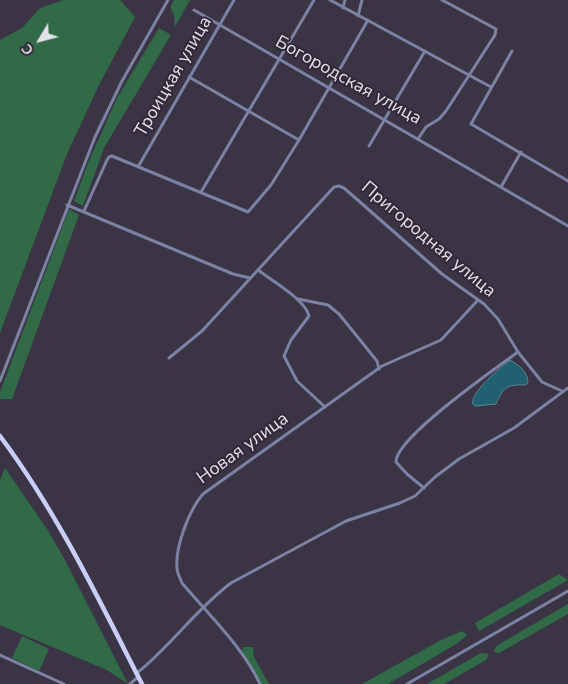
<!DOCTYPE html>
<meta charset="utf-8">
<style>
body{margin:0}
#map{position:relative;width:568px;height:684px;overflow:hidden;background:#3a3444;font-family:"Nunito Sans",sans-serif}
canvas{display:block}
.north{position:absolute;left:15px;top:15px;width:50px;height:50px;-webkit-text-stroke:4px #302a39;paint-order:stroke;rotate:233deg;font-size:14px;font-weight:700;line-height:20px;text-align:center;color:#e5e1eb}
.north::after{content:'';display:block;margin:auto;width:18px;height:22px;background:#e5e1eb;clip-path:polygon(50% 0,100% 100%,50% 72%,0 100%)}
</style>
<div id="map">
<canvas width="568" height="684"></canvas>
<div class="north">С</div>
</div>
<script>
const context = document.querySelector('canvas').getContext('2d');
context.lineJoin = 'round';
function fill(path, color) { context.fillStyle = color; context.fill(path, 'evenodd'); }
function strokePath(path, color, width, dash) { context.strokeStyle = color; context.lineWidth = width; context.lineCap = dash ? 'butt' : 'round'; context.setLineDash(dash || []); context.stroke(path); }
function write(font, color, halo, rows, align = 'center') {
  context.font = font + ' "Nunito Sans",sans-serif'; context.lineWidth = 4; context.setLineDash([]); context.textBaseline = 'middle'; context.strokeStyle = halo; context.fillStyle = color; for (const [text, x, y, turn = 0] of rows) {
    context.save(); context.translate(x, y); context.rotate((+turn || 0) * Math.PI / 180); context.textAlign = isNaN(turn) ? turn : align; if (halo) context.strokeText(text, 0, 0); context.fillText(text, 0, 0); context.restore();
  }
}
const green = new Path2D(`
 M64,0H120L135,17L99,85L67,154L0,333V40L22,28L40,8Z
 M174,0H190L175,27L174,15L170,7Z
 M159,28L171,35L104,148L83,206L74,201L88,163L117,98Z
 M69,209L79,215L12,399H0V392Z
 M5,468L47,529L65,560L128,684L107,670L0,625V480Z
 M559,574L568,580L479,631L475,623Z
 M568,604V614L499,653L494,652L496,646Z
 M462,631L467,635L458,643L388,684H362L441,640Z
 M22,636L49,649L39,671L12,658Z
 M243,647H253L254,657L269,684H261L242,652Z
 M481,653L489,654L486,660L444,684H427Z`);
const water = new Path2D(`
 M510,360C519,365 528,372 528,383L525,385C507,384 503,388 496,404L475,406L472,403C475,388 498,370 510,360Z`);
const minor = new Path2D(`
 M330,0L491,87
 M343,8L345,0
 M194,10L568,226
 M358,16L362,0
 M512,51L471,124L568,181
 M189,77L299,140
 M418,139L426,127L439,119L446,111L495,35L496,29L442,0
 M369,146L425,51
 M138,167L234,0
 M501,187L521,152
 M201,192L314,0
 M67,205L233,274L250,278
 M84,211L107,160L109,157L112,156L248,212L271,185L299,140L368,20
 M258,270C271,280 306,300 309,316L291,340L284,356L297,381L325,407
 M298,299L328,305L339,314L377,361L379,369
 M169,358L202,331L334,187L339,186L344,188L442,274L484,304L498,319L518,352L542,382L562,391
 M0,381L95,137L122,81L168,0
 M424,488L407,474L396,462C395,438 496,368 518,352
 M0,655L64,684
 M137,673C171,646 196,609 231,583L346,521L400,503L415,496L435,477L459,459L514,428L568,388
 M130,684L138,677
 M260,684C243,647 208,614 182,583C180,578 177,573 177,568C175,547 189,510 203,494L382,366L441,340L478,300
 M407,684L568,591`);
const major = new Path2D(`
 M0,436C57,512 99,600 142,684`);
const streetNames = [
 ["Троицкая улица",174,77,-60],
 ["Богородская улица",348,81,29],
 ["Пригородная улица",428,240,40],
 ["Новая улица",243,449,-36]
];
fill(green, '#316a47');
fill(water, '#206070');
strokePath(water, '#5b8795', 1);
strokePath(minor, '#7c82a4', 3);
strokePath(major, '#c7cff8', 4.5);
write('18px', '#e5e1eb', '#302a39', streetNames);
</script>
